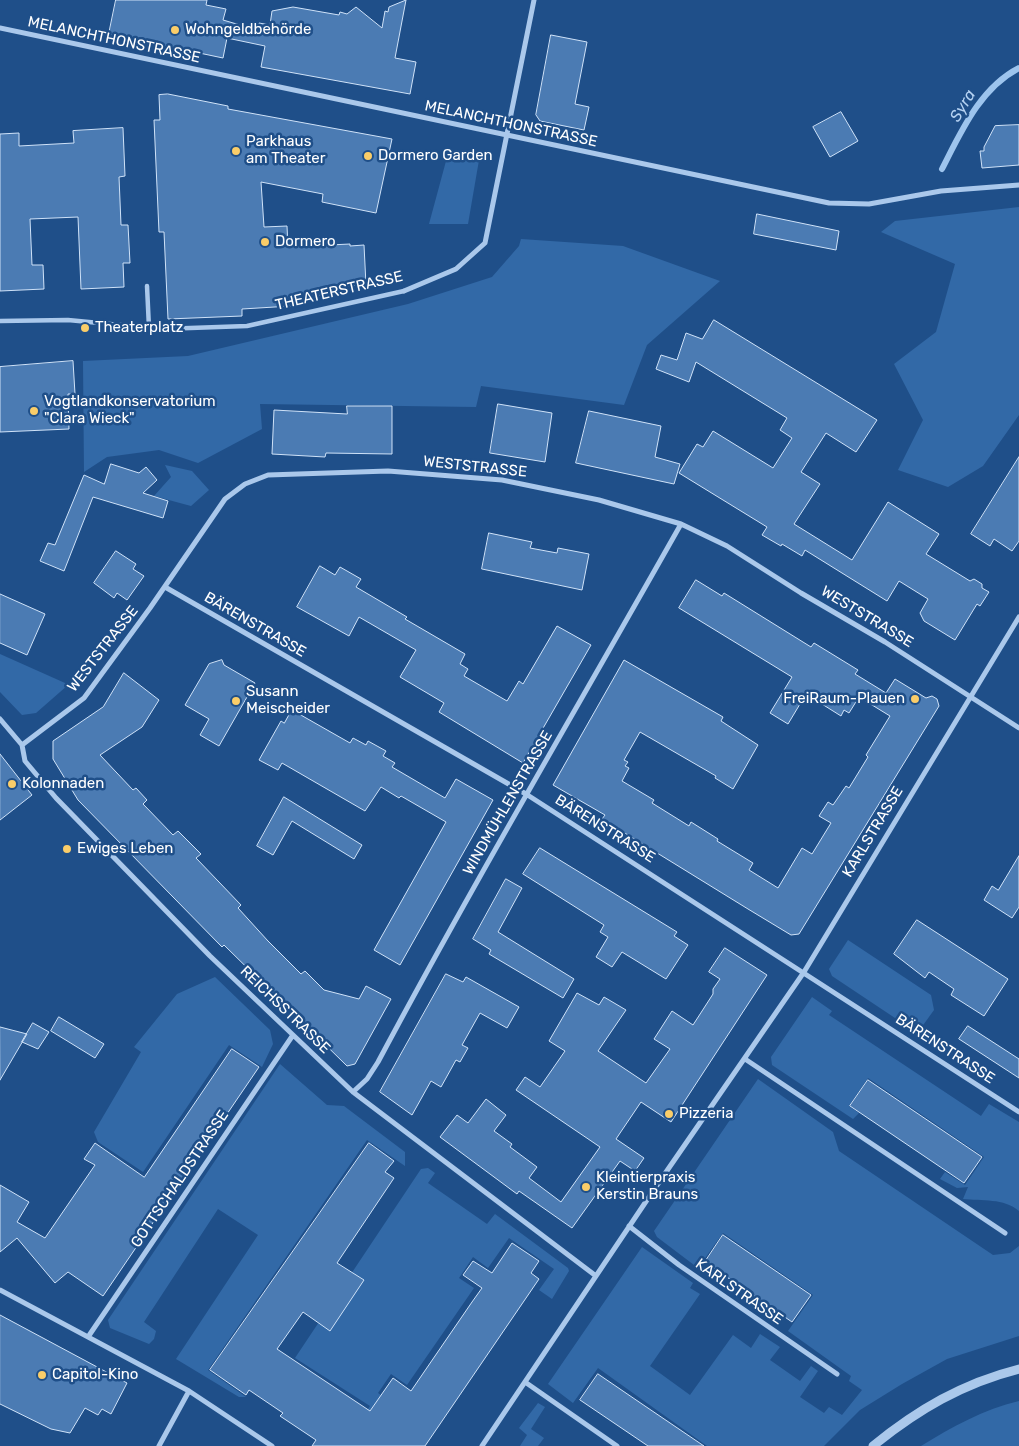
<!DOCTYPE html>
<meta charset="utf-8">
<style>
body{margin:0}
canvas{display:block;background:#1f4f89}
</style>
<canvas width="1019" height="1446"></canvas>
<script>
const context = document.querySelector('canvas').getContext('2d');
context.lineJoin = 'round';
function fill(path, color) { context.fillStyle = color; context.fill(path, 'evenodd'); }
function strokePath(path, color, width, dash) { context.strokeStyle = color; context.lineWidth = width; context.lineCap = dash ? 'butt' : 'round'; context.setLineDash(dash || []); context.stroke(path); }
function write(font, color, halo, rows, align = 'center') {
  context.font = font + ' Rubik,sans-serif'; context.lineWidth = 5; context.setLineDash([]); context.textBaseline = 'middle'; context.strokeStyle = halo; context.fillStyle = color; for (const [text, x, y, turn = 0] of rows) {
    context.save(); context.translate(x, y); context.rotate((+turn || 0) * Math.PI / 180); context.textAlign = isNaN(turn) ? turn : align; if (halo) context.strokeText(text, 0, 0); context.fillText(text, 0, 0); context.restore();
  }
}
const green = new Path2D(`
 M449,150L478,157L479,160L468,224H429Z
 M1019,207V415L983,466L948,487L898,470L923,420L894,364L936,332L955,264L881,232L895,221Z
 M521,239L623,246L720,281L647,345L624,405L481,386L476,407L260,404L262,429L198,463L159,450L107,457L84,472L83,361L188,356L408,304L492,277L519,246Z
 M165,465L192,471L209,490L191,506L154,496L171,477Z
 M0,654L65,683L68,685L36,713L22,715L0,692Z
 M848,940L931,995L934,1010L921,1028L913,1030L832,976L829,969Z
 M215,977L270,1030L273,1044L262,1067L229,1045L143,1172L98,1142L94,1132L141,1052L134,1047L177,994Z
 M812,997L832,1011L829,1015L981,1116L989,1104L1019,1122V1211C1004,1198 982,1201 963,1199L968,1187L957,1188L940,1179L945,1172L965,1185L984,1157L868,1078L849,1106L859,1113L853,1119L772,1065L771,1057Z
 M280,1064L327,1105L344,1106L405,1152V1166L367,1140L208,1370L246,1397H239L176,1359L258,1235L218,1209L144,1322L156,1331L154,1339L149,1344L110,1328L108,1320Z
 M758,1079L833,1132L839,1151L993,1255L1010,1253L1019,1246V1336L947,1359L902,1384L860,1410L824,1446H707L598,1368L573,1403L548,1384L642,1247L693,1283L690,1288L700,1294L650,1366L690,1395L733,1335L751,1348L760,1334L780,1347L770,1360L800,1381L811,1366L818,1371L800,1397L824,1413L829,1407L842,1415L862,1390L849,1381L851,1376L788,1331L813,1295L723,1233L698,1268L657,1237L654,1231Z
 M428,1168L435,1173L428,1183L487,1224L495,1214L568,1268L569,1271L552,1299L539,1290L554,1269L509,1238L488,1268L473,1257L459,1278L474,1288L407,1385L391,1374L378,1393L394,1404L345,1446L370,1406L295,1358L421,1169Z
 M1019,1401V1446H921C952,1427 984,1409 1019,1401Z
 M538,1403L545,1407L531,1429L544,1438L538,1446H520L527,1435L519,1428Z`);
const stream = new Path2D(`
 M942,169C961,132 980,88 1019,68`);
const building = new Path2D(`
 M116,0H207L206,5L226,9L223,20L257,30L259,23L270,25L272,11L293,7L339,15L340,12L347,14L356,7L382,28L385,11L388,12L389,7L406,0L395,58L416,62L410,94L261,67L265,46L227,38L223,58L109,34Z
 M551,35L587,42L575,104L589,107L584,130L540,121L536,115Z
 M168,94L228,106V109L392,139L376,213L322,202L323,194L261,182L264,227L287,226L288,247L350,244V246L364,245L366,285L327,287V295L290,296L291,306L242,309V316L168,319L164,232H159L154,120H160L159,95Z
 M841,112L858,141L830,157L813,127Z
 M1019,125V165L982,168L980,151H984V147L995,126Z
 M123,128L125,176L119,177L121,225H128L130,263H123L124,287L81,289L78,217L30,219L32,265H43L44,289L0,291V134L19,133V146L74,143L73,131Z
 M757,214L839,231L836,250L754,234Z
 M714,320L877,420L856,452L826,433L801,472L820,484L794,524L852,560L888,502L939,534L926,554L970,581L974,579L982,584V588L989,592L980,606L977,604L955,640L924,621L920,613L928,599L899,581L887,601L805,550L802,556L782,544L781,546L762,535L767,527L679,473L697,444L703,447L713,431L773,468L792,438L780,430L787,418L696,362L689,382L656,369L661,355L677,360L686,333L702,339Z
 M73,361L75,394H68L69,429L0,432V367Z
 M498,404L552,413L545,462L490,453Z
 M347,406H392V454L326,453L325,457L272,454L274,410L347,414Z
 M589,411L661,426L655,457L680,464L674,484L576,463Z
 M1019,457V541L1012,551L994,539L990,546L971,534Z
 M111,464L139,473L146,467L157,480L143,493L168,501L163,518L93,497L64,571L40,561L48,543L55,545L84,475L104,484Z
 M489,533L532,542L530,548L557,553L558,548L589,554L582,590L482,569Z
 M116,551L136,564L133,569L144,576L127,600L117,593L114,598L94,583Z
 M320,566L335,575L340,567L361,579L356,587L407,617L405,619L465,654L460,664L468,669L464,676L507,701L519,681L523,684L557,626L591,645L523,763L439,712L444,703L400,677L416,650L359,617L349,636L297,607Z
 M696,580L722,596L724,593L811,647L814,643L858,670L855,674L886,693L895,679L926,698L932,696L937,699L939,706L799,934L791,935L748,909L602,819L605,815L553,785L624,660L723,717L721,721L758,745L733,789L715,778L716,776L640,732L624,760L628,762L625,766L629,768L622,781L654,800L652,803L689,826L691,822L718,839L717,841L753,863L749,870L778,888L802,848L812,854L831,823L819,816L828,802L833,805L846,786L849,788L868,757L866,755L890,716L859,697L849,713L844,710L841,716L806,694L788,724L770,713L792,677L679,608Z
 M0,594L45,614L27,655L0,643Z
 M222,660L224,665L255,683L219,746L200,735L209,719L185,705L209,664Z
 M124,673L159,700L142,727L100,755L133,790L136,788L147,800L143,804L173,835L178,831L201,854L196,858L241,905L238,908L268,941L301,974L305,971L324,990L359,999L366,986L391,999L355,1064L347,1066L224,945L222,947L78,800L53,759V741L103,707Z
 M292,710L350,743L353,738L366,745L368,741L386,751L383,756L395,763L392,767L445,798L456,779L493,800L400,965L374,950L446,822L401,796L399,798L381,787L365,811L282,763L278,770L259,760L281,721L284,723Z
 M0,754L32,795L0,820Z
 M284,797L362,845L354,859L292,821L273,855L257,846Z
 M540,848L677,932L674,936L688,945L666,979L622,952L612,967L596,957L608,937L600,932L604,925L523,874Z
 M1019,856V907L1012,918L984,900L992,886L998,890Z
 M506,879L522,888L498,932L574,979L563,998L489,954L491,950L473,939Z
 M917,920L1008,979L984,1016L951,995L954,989L929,972L925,978L894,954Z
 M725,948L767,975L671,1122L641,1102L616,1139L644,1158L635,1171L620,1161L572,1228L519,1191L517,1194L440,1137L457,1115L468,1123L486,1099L506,1115L494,1131L512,1144L510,1147L537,1167L529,1178L561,1202L600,1147L516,1090L525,1077L540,1087L565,1051L549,1041L577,993L599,1005L604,997L626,1010L598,1051L646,1083L670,1049L654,1039L672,1011L693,1025L713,994V989L720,979L709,972Z
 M446,974L463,982L466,977L519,1007L507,1028L480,1013L462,1045L468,1048L460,1062L456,1060L441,1087L431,1081L412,1115L380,1092Z
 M59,1017L104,1044L95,1058L51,1031Z
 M33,1023L49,1032L38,1049L22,1042Z
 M968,1026L1019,1059V1078L959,1039Z
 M0,1027L27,1034L0,1080Z
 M232,1049L259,1067L103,1296L68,1272L55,1283L17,1238L0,1252V1185L29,1202L17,1222L45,1238L95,1165L84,1159L95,1143L144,1177Z
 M868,1080L982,1157L964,1183L850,1106Z
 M369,1143L394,1161L385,1172L394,1178L337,1263L364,1280L330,1331L303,1312L277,1349L370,1411L393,1378L411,1391L472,1302L482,1288L463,1275L473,1261L492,1273L512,1243L539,1261L531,1273L539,1279L425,1446H312L316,1440L280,1416L283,1413L249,1390L246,1395L210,1370Z
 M723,1235L811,1295L792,1322L705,1262Z
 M0,1315L127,1383L111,1414L102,1409L98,1415L85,1408L70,1433L51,1429L0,1404Z
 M598,1374L642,1404L704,1446H648L580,1400Z`);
const pedestrian = new Path2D(`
 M147,286L149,328
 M0,321L68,320L162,329L247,326L404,291`);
const minor = new Path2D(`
 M0,28L829,203L869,204L941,191L1019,185
 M404,291L456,269L485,243L534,0
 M165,587L526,794L1019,1112
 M0,719L22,745L25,761L56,798L210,956L353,1092L596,1276
 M22,745L84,698L150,608L225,499L245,484L268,475L388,471L502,480L599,500L681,524L727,546L801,593L885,642L1019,728
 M745,1059L1005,1233
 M353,1092L367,1079L378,1062C475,880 580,703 681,524
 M629,1226L679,1265L837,1374
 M0,1290L189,1391L272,1446
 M88,1337L293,1035
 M525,1382L617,1446
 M159,1446L189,1391
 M482,1446L653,1191L804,972L1019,617`);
const tertiary = new Path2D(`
 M873,1446C917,1410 963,1383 1019,1369`);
const markers = [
 [175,30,5,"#facd69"],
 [236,151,5,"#facd69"],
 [368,156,5,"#facd69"],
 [265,242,5,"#facd69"],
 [85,328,5,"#facd69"],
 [34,411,5,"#facd69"],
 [915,699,5,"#facd69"],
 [236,701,5,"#facd69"],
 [12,784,5,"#facd69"],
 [67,849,5,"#facd69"],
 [669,1114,5,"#facd69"],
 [586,1187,5,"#facd69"],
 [42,1375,5,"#facd69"]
];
const poiNames = [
 ["Wohngeldbehörde",185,30],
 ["Parkhaus",246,142],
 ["am Theater",246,159],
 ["Dormero Garden",378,156],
 ["Dormero",275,242],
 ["Theaterplatz",95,328],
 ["Vogtlandkonservatorium",44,402],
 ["\"Clara Wieck\"",44,419],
 ["Susann",246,692],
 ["Meischeider",246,709],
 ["FreiRaum-Plauen",905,699,"right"],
 ["Kolonnaden",22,784],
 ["Ewiges Leben",77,849],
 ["Pizzeria",679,1114],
 ["Kleintierpraxis",596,1178],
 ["Kerstin Brauns",596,1195],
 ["Capitol-Kino",52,1375]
];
const streetNames = [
 ["MELANCHTHONSTRASSE",114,40,12],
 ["MELANCHTHONSTRASSE",511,124,12],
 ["THEATERSTRASSE",339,291,-13],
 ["WESTSTRASSE",475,467,6],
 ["WESTSTRASSE",867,617,31],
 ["BÄRENSTRASSE",255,625,30],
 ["WESTSTRASSE",103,649,-52],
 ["WINDMÜHLENSTRASSE",508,803,-60],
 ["BÄRENSTRASSE",605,829,32],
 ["KARLSTRASSE",873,832,-59],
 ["REICHSSTRASSE",285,1010,44],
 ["BÄRENSTRASSE",945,1049,33],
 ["GOTTSCHALDSTRASSE",180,1179,-56],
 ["KARLSTRASSE",739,1292,35]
];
const waterNames = [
 ["Syra",963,106,-59]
];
fill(green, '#3269a7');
strokePath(stream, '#9dc4ed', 6);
fill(building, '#4b7bb3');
strokePath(building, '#cfe2f8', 1);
strokePath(pedestrian, '#aac8eb', 4.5);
strokePath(minor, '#aac8eb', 5);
strokePath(tertiary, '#aac8eb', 9);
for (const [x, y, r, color] of markers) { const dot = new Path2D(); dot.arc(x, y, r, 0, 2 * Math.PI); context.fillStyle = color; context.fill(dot); strokePath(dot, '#1f4f89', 2); }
write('15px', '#fff', '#1f4f89', poiNames, 'left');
write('15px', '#fff', '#1f4f89', streetNames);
write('italic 16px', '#b5d2f2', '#1f4f89', waterNames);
</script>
